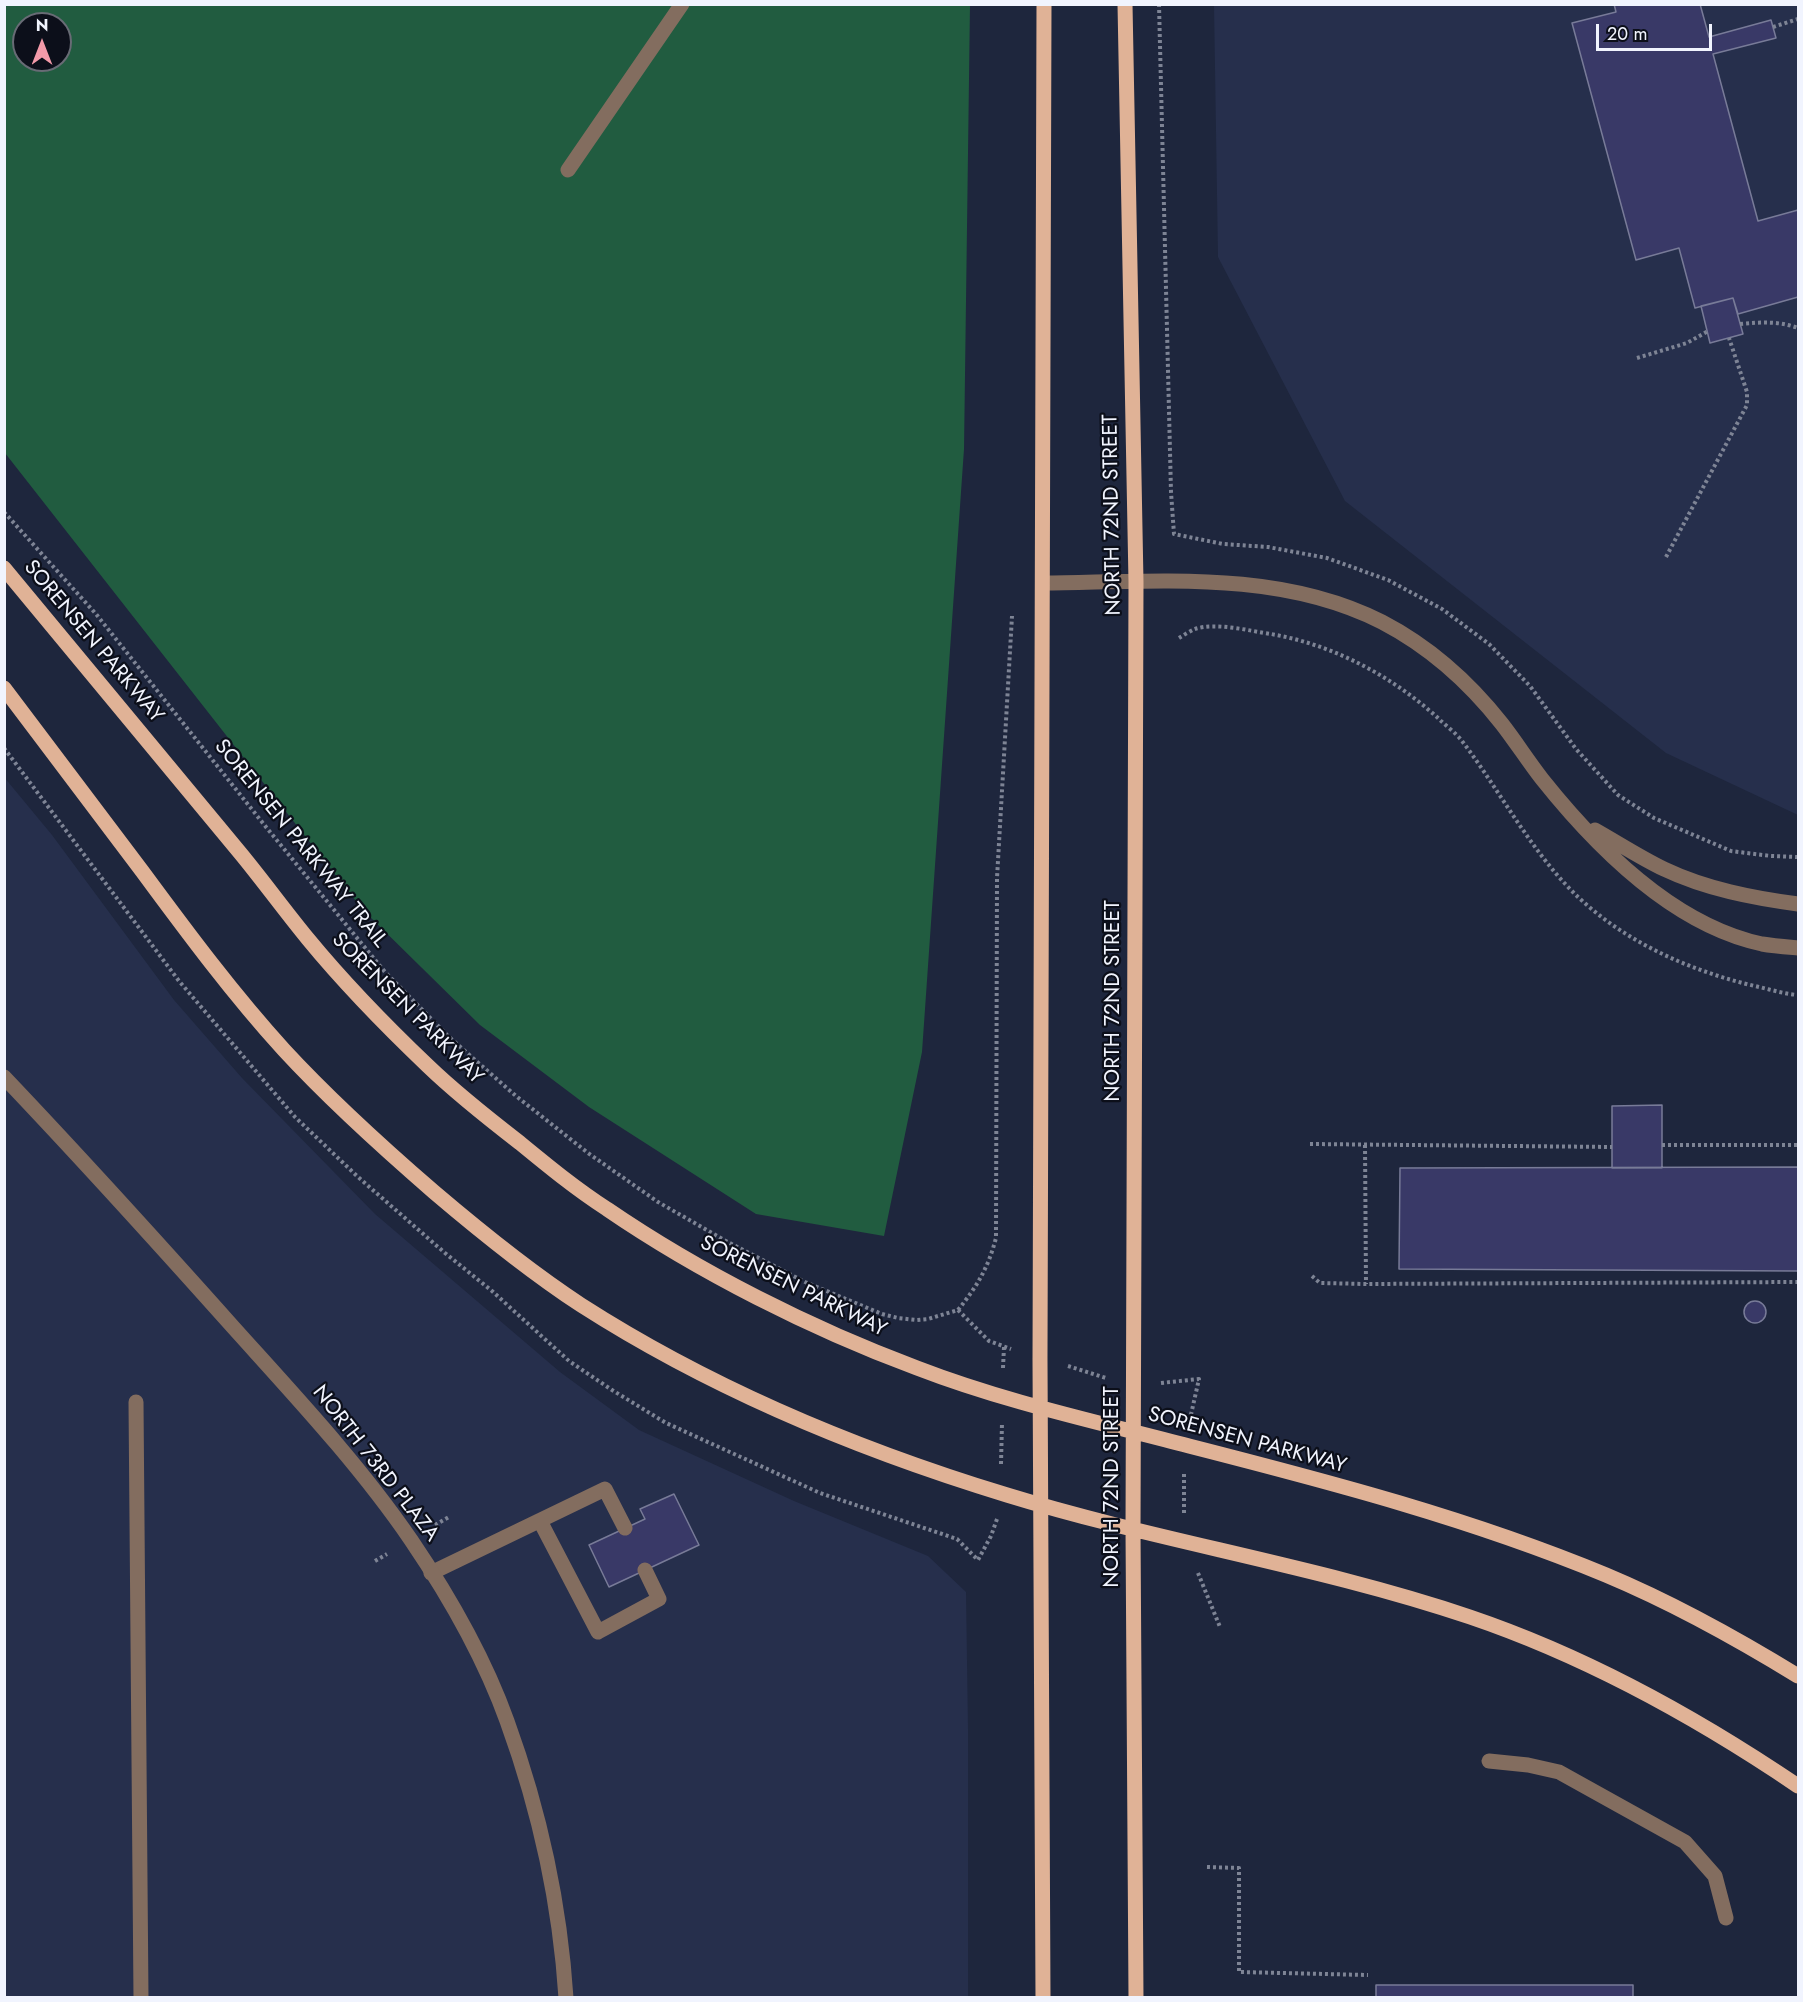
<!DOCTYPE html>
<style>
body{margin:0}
#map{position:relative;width:1803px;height:2002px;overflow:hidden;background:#1e263d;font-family:Jost,sans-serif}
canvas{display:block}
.frame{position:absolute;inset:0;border:6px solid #f1f4fe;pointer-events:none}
.north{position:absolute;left:12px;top:12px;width:60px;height:60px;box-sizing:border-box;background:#0c0f1a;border:2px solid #686b75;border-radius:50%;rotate:0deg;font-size:16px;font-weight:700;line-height:24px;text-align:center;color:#f1f4fe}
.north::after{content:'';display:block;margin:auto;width:21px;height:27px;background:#f39aa9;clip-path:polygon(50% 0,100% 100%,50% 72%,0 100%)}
.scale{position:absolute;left:1596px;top:24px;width:116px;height:27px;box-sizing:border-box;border:3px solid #f1f4fe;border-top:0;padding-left:8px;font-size:18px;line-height:21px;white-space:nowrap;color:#f1f4fe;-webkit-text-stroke:4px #0c0f1a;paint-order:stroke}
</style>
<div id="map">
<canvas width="1803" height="2002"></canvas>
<div class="frame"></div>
<div class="north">N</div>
<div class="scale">20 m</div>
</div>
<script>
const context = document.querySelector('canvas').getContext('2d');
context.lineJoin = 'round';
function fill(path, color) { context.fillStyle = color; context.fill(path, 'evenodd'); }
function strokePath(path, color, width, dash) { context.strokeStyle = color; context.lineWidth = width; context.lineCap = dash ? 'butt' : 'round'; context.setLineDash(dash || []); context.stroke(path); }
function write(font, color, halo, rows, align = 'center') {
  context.font = font + ' Jost,sans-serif'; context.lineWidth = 4.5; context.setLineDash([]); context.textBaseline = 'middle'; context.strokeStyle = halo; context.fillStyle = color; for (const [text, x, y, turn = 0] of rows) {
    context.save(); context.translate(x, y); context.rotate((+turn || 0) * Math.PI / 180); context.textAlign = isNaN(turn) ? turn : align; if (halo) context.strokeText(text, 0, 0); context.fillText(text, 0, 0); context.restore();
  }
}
const built = new Path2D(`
 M1214,5H1798V815L1666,753L1345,501L1218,257Z
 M4,777L52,835L174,1000L242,1078L375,1214L560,1372L639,1430L794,1501L928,1556L966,1592L968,1729V1997H5Z`);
const forest = new Path2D(`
 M4,5H970L964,449L922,1052L884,1236L756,1214L589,1107L480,1025L363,910L5,453ZM24,24H60V60H24Z`);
const building = new Path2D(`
 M1614,4H1700L1709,37L1771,20L1776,38L1713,54L1758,221L1798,210V297L1738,314L1733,298L1695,308L1679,248L1636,260L1572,23L1616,12Z
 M1733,298L1743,334L1710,343L1701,306Z
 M1662,1105V1168H1612V1106Z
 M1798,1167V1271L1399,1269L1400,1168Z
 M1744 1312a11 11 0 1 1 22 0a11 11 0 1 1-22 0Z
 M674,1494L699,1545L609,1587L589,1545L645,1519L640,1509Z
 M1376,1985H1633V1998H1376Z`);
const path = new Path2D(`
 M1159,4L1171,492L1174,534L1223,544L1268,547L1327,558L1388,580L1442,609L1489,644L1530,686L1576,749L1618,795L1654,818L1731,851L1771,856L1798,857
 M1773,27L1798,19
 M1740,324C1761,322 1779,321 1798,328
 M1637,358L1687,343L1708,331
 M4,512L96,614L266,827L385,972L449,1037L516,1096L588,1153L658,1202L724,1240L805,1282L882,1314L898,1318L916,1320L928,1319L958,1310
 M1666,557L1747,405V392L1729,338
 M1179,638C1184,635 1190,631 1195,629C1216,622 1250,631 1271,634C1334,645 1392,676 1439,719C1446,726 1456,733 1462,741C1501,792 1531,852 1578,897C1628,944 1693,972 1759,987C1772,990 1785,994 1798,995
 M4,748L179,981L295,1117L358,1177L445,1253L492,1291L569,1361L612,1390L666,1423L820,1493L957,1539L978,1560L991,1536L997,1519
 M1310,1144L1612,1147
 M1365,1145L1366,1284
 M1662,1145H1798
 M1312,1276L1320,1283L1366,1284L1798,1282
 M958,1310C978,1285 988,1268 996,1238L997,878L1012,616
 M958,1310L989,1341L1011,1349
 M1068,1366L1106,1378
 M1003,1368L1004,1347
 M1161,1383L1199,1379L1190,1419
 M1001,1464L1002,1423
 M1184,1474V1514
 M435,1525L449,1517
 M375,1561L387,1554
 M1198,1573L1220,1627
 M1207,1867L1239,1868V1972L1368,1975`);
const lane = new Path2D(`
 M568,170L682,4
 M136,1402L141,1998
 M540,1521L598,1632L659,1599L645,1570
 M431,1573L605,1489L625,1528
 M1489,1761L1528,1765L1559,1772L1685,1842L1715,1876L1726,1918`);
const street = new Path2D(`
 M1043,583C1156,582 1278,569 1382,622C1430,647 1469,682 1502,724C1516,742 1528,761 1542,779C1597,848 1673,925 1762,944C1774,946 1787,947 1798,948
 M1595,830C1618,843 1641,858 1664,869C1706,889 1753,898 1798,904
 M4,1077C82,1159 158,1243 233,1327C295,1396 359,1464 411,1540C449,1596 484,1657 507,1721C539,1809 560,1904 566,1998`);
const primary = new Path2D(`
 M1125,4L1136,582L1133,1529L1136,1998
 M4,568C83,663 162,758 241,854C264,882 285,911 308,939C345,984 386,1026 428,1066C457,1094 489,1119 520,1143C548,1166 576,1189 607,1209C699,1272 812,1329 917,1368C1005,1402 1098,1422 1189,1446C1330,1482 1471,1519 1606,1575C1673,1603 1736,1638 1798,1676
 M4,688C50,749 96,810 142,871C187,932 233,994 284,1050C331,1101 382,1147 434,1192C481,1232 529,1271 581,1305C712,1389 859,1450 1007,1495C1160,1542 1319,1566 1470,1617C1588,1657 1696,1717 1798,1786
 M1043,1998L1040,1358L1044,4`);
const streetNames = [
 ["NORTH 72ND STREET",1113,515,-91],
 ["SORENSEN PARKWAY",93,642,50],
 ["SORENSEN PARKWAY TRAIL",300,844,51],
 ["NORTH 72ND STREET",1114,1001,-90],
 ["SORENSEN PARKWAY",407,1009,45],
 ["SORENSEN PARKWAY",793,1287,26],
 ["SORENSEN PARKWAY",1247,1441,15],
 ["NORTH 73RD PLAZA",375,1464,52],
 ["NORTH 72ND STREET",1113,1487,-90]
];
fill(built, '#262f4c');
fill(forest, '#215c40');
fill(building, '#393967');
strokePath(building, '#787b98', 1.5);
strokePath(path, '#7e8495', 4, [3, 3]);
strokePath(lane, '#836d5f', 15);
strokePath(street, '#836d5f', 15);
strokePath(primary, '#e0b296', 15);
write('21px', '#f1f4fe', '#0c0f1a', streetNames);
</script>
